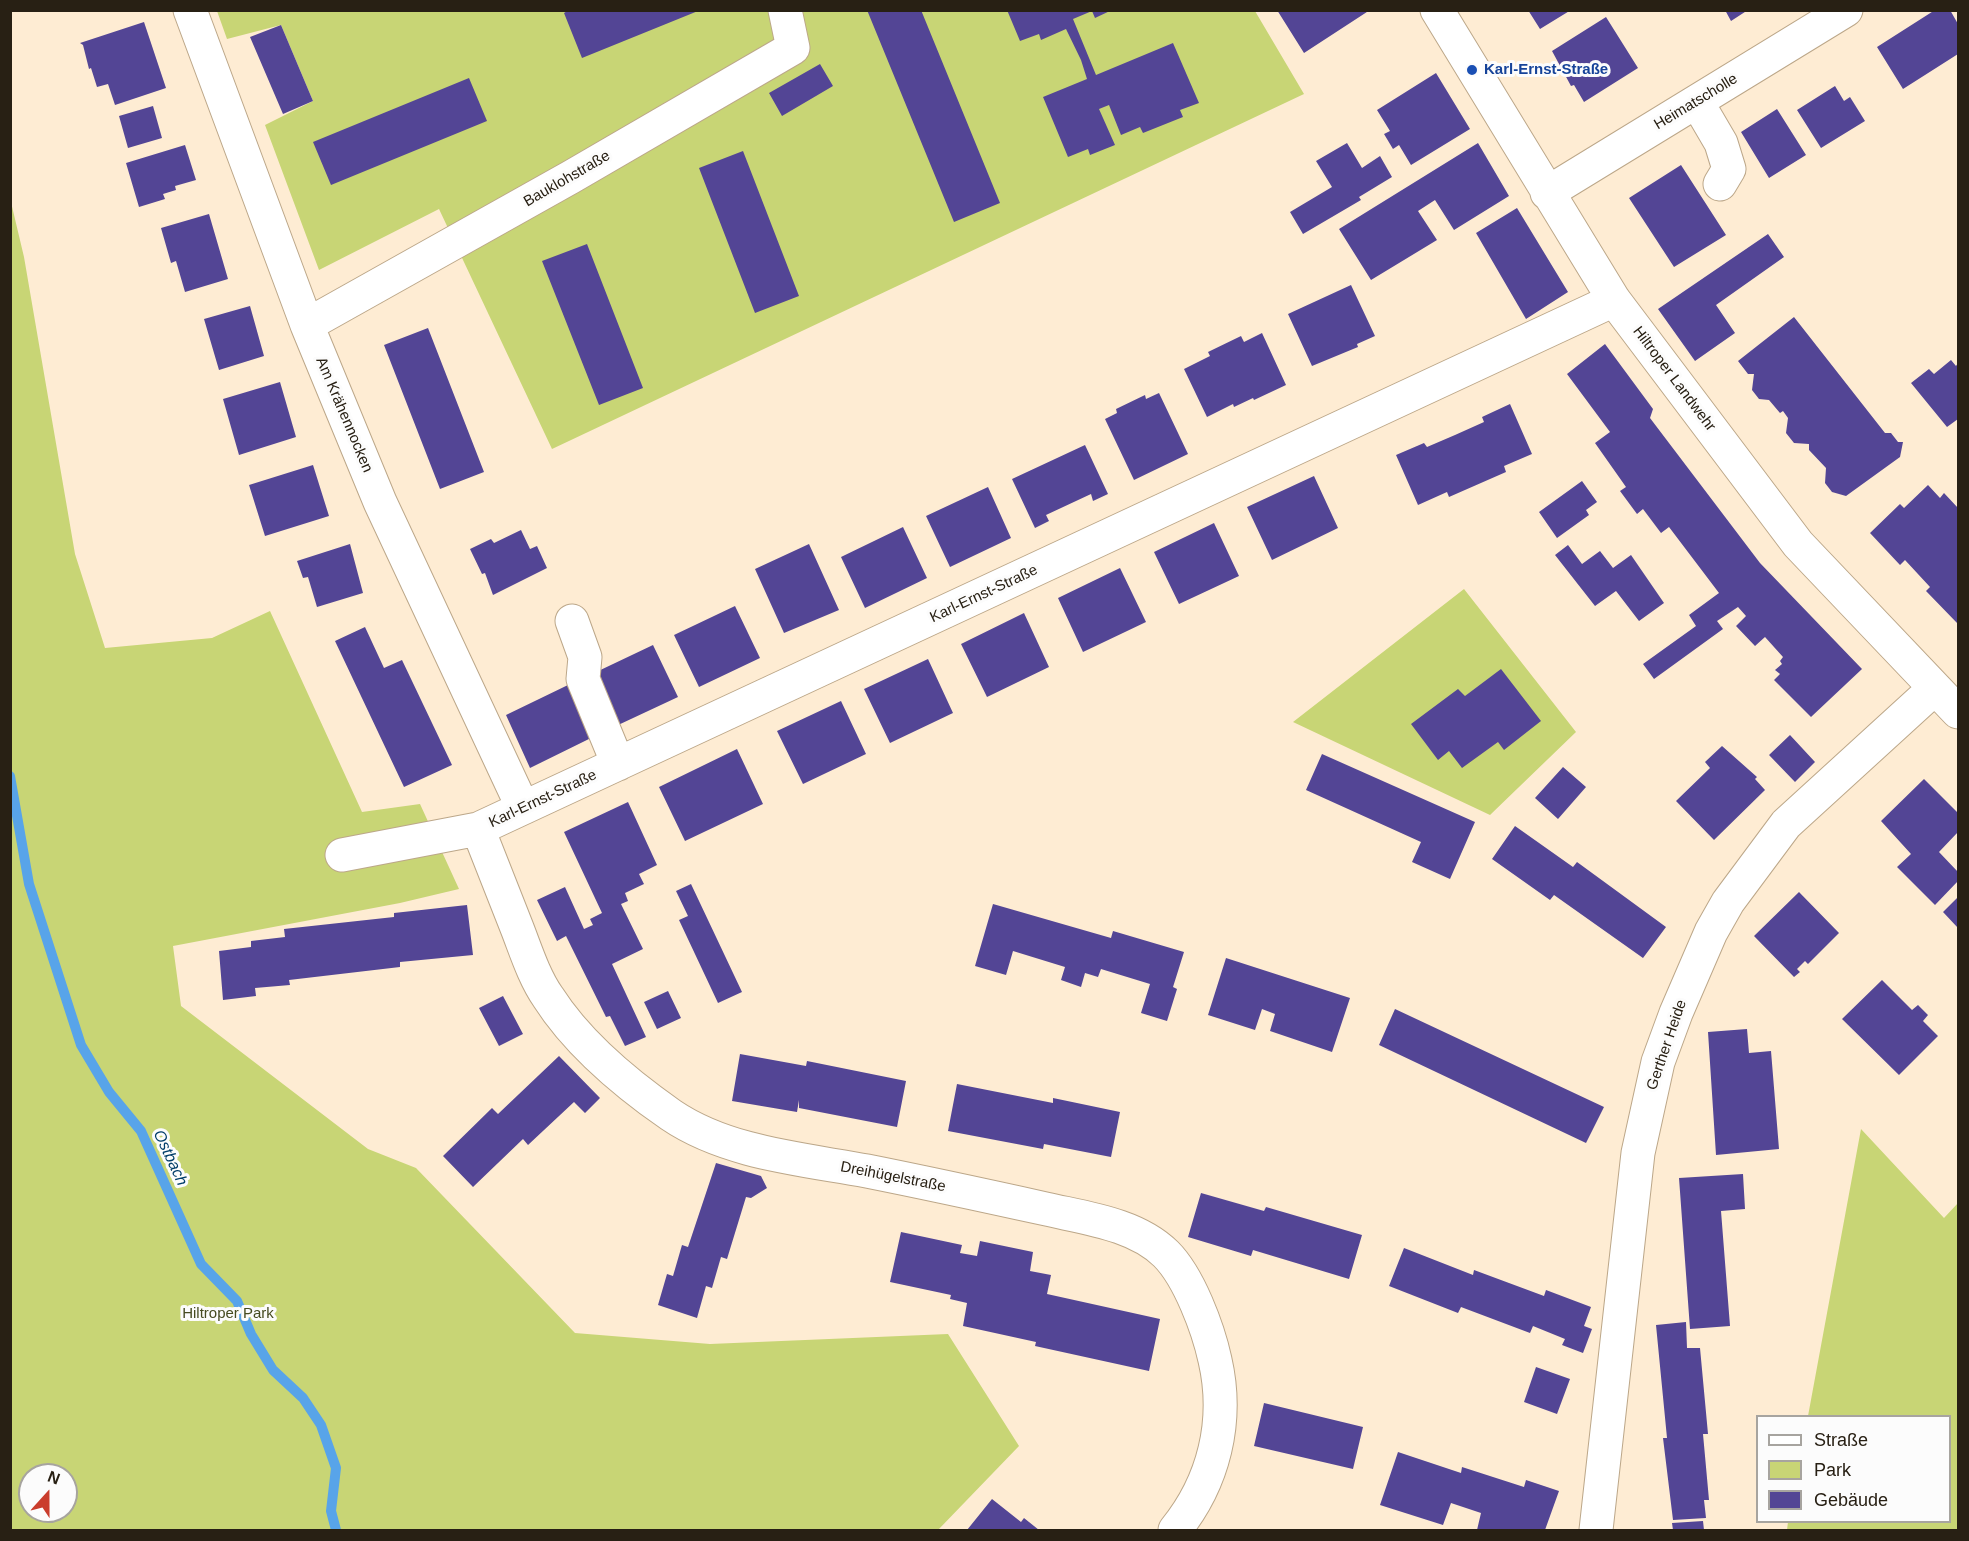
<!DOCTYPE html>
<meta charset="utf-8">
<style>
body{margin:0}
#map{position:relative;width:1969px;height:1541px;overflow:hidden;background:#feecd3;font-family:Arial,sans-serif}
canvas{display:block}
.frame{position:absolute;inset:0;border:12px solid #282014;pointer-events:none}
.legend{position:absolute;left:1756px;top:1415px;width:195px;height:108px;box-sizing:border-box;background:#fcfcfc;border:2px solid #a7a49f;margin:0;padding:8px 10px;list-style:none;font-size:18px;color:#282014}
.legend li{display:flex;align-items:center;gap:12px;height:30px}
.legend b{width:30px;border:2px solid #a7a49f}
.north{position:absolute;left:18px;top:1463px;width:60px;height:60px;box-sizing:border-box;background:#fcfcfc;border:2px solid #a7a49f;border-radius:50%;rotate:21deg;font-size:16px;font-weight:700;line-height:24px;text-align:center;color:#282014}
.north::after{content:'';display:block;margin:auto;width:21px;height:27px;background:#ca3d2d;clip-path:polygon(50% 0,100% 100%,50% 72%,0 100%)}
</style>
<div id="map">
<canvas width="1969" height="1541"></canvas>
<div class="frame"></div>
<ul class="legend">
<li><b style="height:8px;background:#fff"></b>Straße</li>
<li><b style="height:16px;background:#c8d575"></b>Park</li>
<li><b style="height:16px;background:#534595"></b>Gebäude</li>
</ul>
<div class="north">N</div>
</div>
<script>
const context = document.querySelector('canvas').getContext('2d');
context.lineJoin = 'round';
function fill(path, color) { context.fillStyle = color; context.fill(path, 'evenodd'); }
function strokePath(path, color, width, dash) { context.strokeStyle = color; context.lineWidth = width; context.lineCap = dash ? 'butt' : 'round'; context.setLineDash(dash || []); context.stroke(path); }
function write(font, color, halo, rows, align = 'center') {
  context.font = font + ' Arial,sans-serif'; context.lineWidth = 6; context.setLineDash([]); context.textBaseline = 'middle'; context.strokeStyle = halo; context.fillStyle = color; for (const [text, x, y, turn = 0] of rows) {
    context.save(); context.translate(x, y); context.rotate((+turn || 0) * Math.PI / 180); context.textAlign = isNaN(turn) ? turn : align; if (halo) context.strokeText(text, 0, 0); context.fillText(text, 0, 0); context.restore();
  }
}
const green = new Path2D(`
 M217,11H1255L1304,94L552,449L439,209L319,270L265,125L313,101L281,25L227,39Z
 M10,198L24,257L75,554L105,648L212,638L270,611L362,812L420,804L459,889L400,903L173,946L181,1006L368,1149L416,1168L575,1333L710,1344L948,1334L1019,1446L938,1530H11ZM30,1475H66V1511H30Z
 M1464,589L1576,732L1490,815L1293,722Z
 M1861,1129L1944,1218L1958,1203V1530H1787L1788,1522H1950V1416H1808Z`);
const stream = new Path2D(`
 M10,776L29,884L81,1045L109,1092L141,1131L201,1264L237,1301L251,1334L273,1370L303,1398L321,1425L336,1468L331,1511L336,1530`);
const building = new Path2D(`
 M569,10H698V11L582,58L564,13Z
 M867,10H921L1000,203L954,222Z
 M1007,10H1112L1095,18L1092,11L1073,19L1096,75L1173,43L1199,103L1180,110L1183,117L1143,133L1140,127L1121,135L1109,105L1099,109L1115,145L1090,155L1088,149L1068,157L1043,97L1087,79L1081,60L1066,29L1041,40L1039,34L1020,41Z
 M1277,10H1370L1304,53Z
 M1528,10H1571L1540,29Z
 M1725,10H1748L1731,21Z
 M1935,10H1950L1958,24V54L1903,89L1877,47Z
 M1606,17L1638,68L1584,102L1574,85L1571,86L1552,51Z
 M144,22L166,88L115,105L108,84L97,87L91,68L89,69L83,45L80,43Z
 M281,25L313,101L283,114L250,37Z
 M820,64L833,86L782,116L769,93Z
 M1436,73L1470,129L1411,165L1399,145L1393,149L1384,134L1390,131L1377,110Z
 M469,78L487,121L331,185L313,142Z
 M1835,86L1844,101L1850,97L1865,121L1821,148L1797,110Z
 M153,106L162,138L128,148L119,116Z
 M1777,109L1806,155L1769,178L1741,132Z
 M1347,143L1362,168L1380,156L1392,177L1359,197L1361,200L1303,234L1290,212L1332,187L1316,161Z
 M1478,143L1509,196L1454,230L1435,200L1418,211L1437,240L1371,280L1339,229Z
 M185,145L196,180L175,186L176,190L163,194L165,199L139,207L126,163Z
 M743,151L799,296L755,313L699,168Z
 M1681,165L1726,235L1674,267L1629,198Z
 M1517,208L1568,292L1526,319L1476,233Z
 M209,214L228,279L185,292L176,261L171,263L161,228Z
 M1768,234L1784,257L1716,305L1735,333L1695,361L1658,309Z
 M587,244L643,388L599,405L542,261Z
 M1351,285L1375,336L1357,344L1358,347L1312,366L1288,314Z
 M250,306L264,356L219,370L204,319Z
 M1794,317L1885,433H1891L1898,442H1903L1900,457L1846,496L1832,492L1825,483L1826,468L1809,450V444L1794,443L1786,433L1788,418L1783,411L1780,413L1769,400L1759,399L1752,390L1754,374H1748L1738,361Z
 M428,328L484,472L440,489L384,345Z
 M1262,333L1286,385L1254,400L1253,398L1234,407L1233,404L1207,417L1184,369L1210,356L1208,352L1241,336L1244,342Z
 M1605,344L1653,409L1650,418L1760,563L1862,669L1811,717L1774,680L1780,674L1775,670L1782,664L1780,661L1783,657L1765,637L1755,646L1736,626L1746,616L1738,607L1717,621L1723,629L1654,679L1643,664L1696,626L1689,615L1719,593L1669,527L1661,533L1643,509L1637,514L1620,491L1626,487L1595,443L1610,432L1567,374Z
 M1951,360L1956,366L1958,363V419L1947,427L1911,383L1929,369L1934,374Z
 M280,382L296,437L239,455L223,399Z
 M1159,393L1188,454L1134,480L1105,419L1117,413L1116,409L1145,395L1146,399Z
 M1510,404L1532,454L1504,466L1506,472L1449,497L1447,492L1418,505L1396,455L1424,443L1427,447L1455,435L1484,422L1482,417Z
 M1085,445L1108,494L1093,501L1091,494L1046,515L1049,521L1035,528L1012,479Z
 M313,465L329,516L265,536L249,485Z
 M1314,476L1338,528L1272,560L1247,507Z
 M1582,481L1597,502L1586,510L1589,515L1557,538L1539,512Z
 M1928,485L1940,498L1944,493L1958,508V624L1926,591L1930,587L1905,560L1900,565L1870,533L1900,504L1904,508Z
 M988,487L1011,538L950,567L926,516Z
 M1214,523L1239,576L1179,604L1154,552Z
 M903,527L927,578L865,608L841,557Z
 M521,530L530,549L537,546L547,568L493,595L485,573L482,574L470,549L491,539L494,543Z
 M350,544L363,593L317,607L308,577L303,578L297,561Z
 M809,544L839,610L784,633L755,569Z
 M1568,545L1582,564L1600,551L1613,568L1631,555L1664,603L1639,621L1616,591L1595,606L1555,555Z
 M1120,568L1146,622L1083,652L1058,598Z
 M735,606L760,658L699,687L674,635Z
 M1024,613L1049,667L987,697L961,644Z
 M365,627L384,668L402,660L452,765L404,787L335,641Z
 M653,645L678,697L616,726L592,674Z
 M928,659L953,713L890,743L864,689Z
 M1501,669L1541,721L1504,750L1498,742L1462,768L1449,751L1438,760L1411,724L1458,689L1465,696Z
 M568,685L593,737L530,768L506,715Z
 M841,701L866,754L803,784L777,731Z
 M1790,735L1815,762L1795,782L1769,755Z
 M1722,746L1757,777L1755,779L1765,790L1714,840L1676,801L1710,768L1705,762Z
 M737,749L763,804L685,841L659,787Z
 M1322,754L1475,822L1450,879L1412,862L1421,842L1306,790Z
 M1563,767L1586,787L1558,819L1535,798Z
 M1924,779L1958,813V832L1939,852L1958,872V881L1935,905L1897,867L1911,854L1881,821Z
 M628,802L657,865L639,874L644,884L625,893L628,901L621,904L643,949L612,964L646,1037L625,1046L610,1016L606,1017L566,936L557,941L537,900L565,887L584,929L593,925L590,919L602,913L564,832Z
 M1515,826L1573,867L1577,862L1666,927L1643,958L1554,895L1550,900L1492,859Z
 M691,884L742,992L718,1003L679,920L688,916L676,891Z
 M1799,892L1839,933L1808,964L1805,961L1797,969L1800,972L1794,977L1754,936Z
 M1958,897V928L1943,912Z
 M993,904L1111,938L1113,931L1184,952L1173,987L1177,989L1167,1021L1141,1013L1150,984L1101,969L1098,977L1085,973L1081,987L1061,980L1065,967L1013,951L1006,975L975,966Z
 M467,905L473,955L400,962V967L289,980L290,985L255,988L256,996L223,1000L219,951L251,947V941L285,937L284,929L394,917V913Z
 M1226,958L1350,998L1332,1052L1270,1031L1275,1014L1262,1009L1255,1030L1208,1015Z
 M1882,980L1912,1010L1918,1005L1928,1015L1923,1021L1938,1036L1899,1075L1842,1019Z
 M668,991L681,1018L657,1029L644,1002Z
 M503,996L523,1034L499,1046L479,1008Z
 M1395,1009L1604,1107L1586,1143L1379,1045Z
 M1747,1029L1749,1053L1771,1051L1779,1149L1716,1155L1708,1032Z
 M740,1054L806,1066L807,1061L906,1081L897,1127L799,1108V1100L797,1112L732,1101Z
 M559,1056L600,1098L585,1113L574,1102L528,1145L523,1139L473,1187L443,1156L492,1108L498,1114Z
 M957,1084L1053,1103V1098L1120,1112L1111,1157L1044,1144L1043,1149L948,1131Z
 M716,1163L761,1176L767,1188L751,1198L746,1197L727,1259L721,1257L712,1288L706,1286L697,1318L658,1305L667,1274L673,1276L682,1245L688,1247Z
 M1743,1174L1745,1209L1721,1211L1730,1326L1690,1329L1679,1178Z
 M1201,1193L1264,1211L1266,1207L1362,1235L1349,1279L1253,1250L1251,1256L1188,1237Z
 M901,1232L962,1245L960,1253L977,1256L980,1241L1033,1252L1030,1271L1051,1275L1047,1294L1160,1319L1149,1371L1035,1346L1036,1342L963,1326L967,1303L950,1299L951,1295L890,1282Z
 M1404,1248L1473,1275L1474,1270L1544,1296L1546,1290L1591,1307L1584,1326L1592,1329L1583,1353L1562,1345L1565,1339L1533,1326L1530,1333L1461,1307L1458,1313L1389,1286Z
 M1686,1322L1687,1348H1700L1708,1434H1703L1709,1500H1704L1706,1518L1673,1520L1663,1438H1667L1656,1325Z
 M1536,1367L1570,1379L1557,1414L1524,1402Z
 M1264,1403L1363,1427L1353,1469L1254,1446Z
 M1398,1452L1461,1473L1462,1467L1524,1487L1526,1480L1559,1491L1545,1530H1477L1481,1513L1451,1503L1443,1525L1380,1505Z
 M992,1499L1021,1522L1024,1518L1039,1530H967Z
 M1703,1521L1704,1530H1673L1672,1523Z`);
const minor = new Path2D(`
 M190,10L307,325L380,502L523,808
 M1437,10L1614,300L1798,544L1958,712
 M1697,102L1721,143L1729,169L1720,184
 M1547,193L1846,10
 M307,325L571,177L793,48L785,10
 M572,621L585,657L583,679L618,764
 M478,829C491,862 504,895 517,928C526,951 534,977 548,997C578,1044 625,1083 671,1115C727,1153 802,1159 867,1171C927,1183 987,1196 1046,1209C1085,1218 1136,1224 1166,1254C1189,1277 1208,1328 1215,1360C1229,1421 1214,1482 1175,1530
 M342,855L478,829L1614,300
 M1596,1530L1638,1153L1658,1062L1676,1013L1711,932L1728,902L1786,824L1935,688`);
const markers = [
 [1472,70,6,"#1a4fb4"]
];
const transitNames = [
 ["Karl-Ernst-Straße",1484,70]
];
const streetNames = [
 ["Heimatscholle",1696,102,-31],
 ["Bauklohstraße",567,179,-30],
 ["Hiltroper Landwehr",1674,379,53],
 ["Am Krähennocken",344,415,67],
 ["Karl-Ernst-Straße",984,594,-25],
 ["Karl-Ernst-Straße",543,799,-25],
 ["Gerther Heide",1667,1045,-71],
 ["Dreihügelstraße",893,1177,11]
];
const parkNames = [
 ["Hiltroper Park",228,1314]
];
const waterNames = [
 ["Ostbach",170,1158,65]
];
fill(green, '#c8d575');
strokePath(stream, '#58a4e9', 10);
fill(building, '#534595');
strokePath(minor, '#bca789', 35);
strokePath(minor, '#fff', 33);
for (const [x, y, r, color] of markers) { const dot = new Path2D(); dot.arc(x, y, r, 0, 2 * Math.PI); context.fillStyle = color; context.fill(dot); strokePath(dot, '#fcfcfc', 2); }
write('bold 15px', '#164399', '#fcfcfc', transitNames, 'left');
write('15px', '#282014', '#fcfcfc', streetNames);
write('15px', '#464b21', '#fcfcfc', parkNames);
write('italic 16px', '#013d69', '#fcfcfc', waterNames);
</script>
